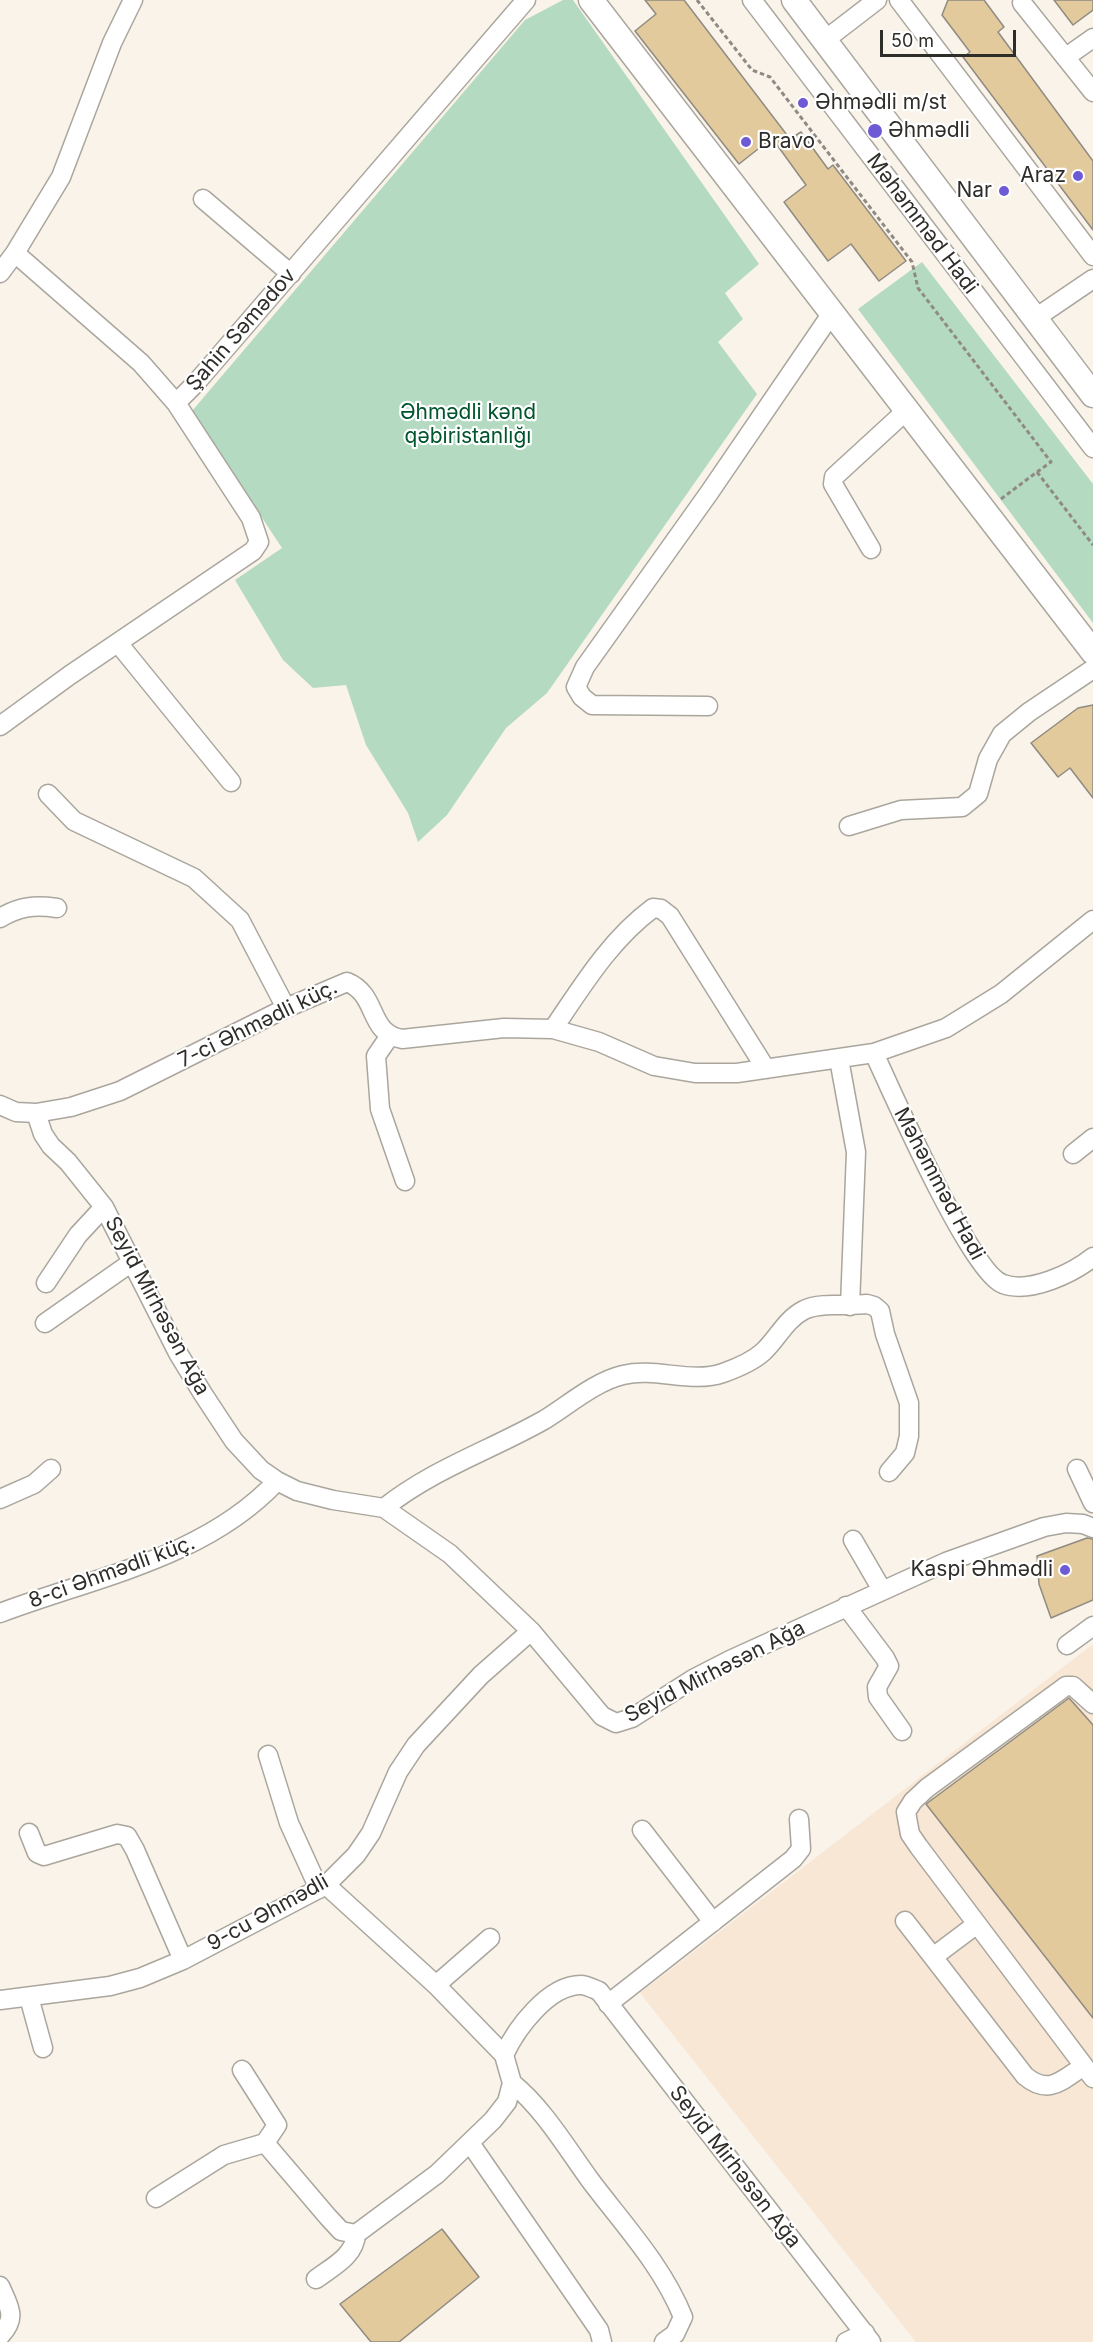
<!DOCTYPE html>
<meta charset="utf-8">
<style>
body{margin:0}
#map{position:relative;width:1093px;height:2342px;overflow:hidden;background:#f9f3ea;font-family:Inter,sans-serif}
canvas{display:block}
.scale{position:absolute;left:880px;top:30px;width:136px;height:27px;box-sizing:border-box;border:3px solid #2f2d29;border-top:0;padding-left:8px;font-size:18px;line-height:21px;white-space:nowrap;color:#2f2d29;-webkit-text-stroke:4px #fff;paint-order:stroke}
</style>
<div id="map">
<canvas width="1093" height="2342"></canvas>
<div class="scale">50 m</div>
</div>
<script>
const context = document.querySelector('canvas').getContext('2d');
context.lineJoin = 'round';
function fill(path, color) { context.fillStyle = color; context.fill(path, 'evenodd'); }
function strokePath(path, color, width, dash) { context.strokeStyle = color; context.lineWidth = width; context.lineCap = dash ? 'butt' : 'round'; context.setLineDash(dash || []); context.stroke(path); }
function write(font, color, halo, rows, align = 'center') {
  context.font = font + ' Inter,sans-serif'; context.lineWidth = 4.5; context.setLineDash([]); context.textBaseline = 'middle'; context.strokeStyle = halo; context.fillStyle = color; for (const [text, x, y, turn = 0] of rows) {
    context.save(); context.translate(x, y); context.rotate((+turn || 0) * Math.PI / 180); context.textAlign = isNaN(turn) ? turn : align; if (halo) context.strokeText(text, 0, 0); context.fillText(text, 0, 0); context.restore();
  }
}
const industrial = new Path2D(`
 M1093,1644V2342H916L640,1993Z`);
const green = new Path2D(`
 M563,0H573L759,264L725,293L743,319L718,342L757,394L547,693L506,728L447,815L418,842L408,813L366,745L346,685L313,688L283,660L235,580L282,548L192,411L525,20Z
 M922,262L1093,484V623L858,309Z`);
const building = new Path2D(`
 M645,0H684L790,139L801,132L828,169L833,165L906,261L879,281L851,244L828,261L784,202L806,185L772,138L739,164L635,31L656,14Z
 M948,0H984L1004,27L998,32L1093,161V230L963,57L970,52L942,15Z
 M1054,0H1093V10L1073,25Z
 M1093,705V798L1070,768L1058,777L1031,743L1078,708Z
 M1087,1538L1093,1539V1600L1051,1618L1039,1584L1037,1556Z
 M1069,1698L1093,1725V2018L926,1804Z
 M442,2229L479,2277L399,2342H371L340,2304Z`);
const path = new Path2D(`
 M697,0L752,70L770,77L912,262L918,288L1051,462L1037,472
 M1001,499L1037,472L1093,545`);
const minor = new Path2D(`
 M752,0L1093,448
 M899,0L1093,256
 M1022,3L1093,92
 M825,40L877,0
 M1066,57L1093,38
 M203,199L291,274
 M15,253L141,363L176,403
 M0,273L15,253L61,177L112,43L133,0
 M1034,319L1093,279
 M871,549L833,484L834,477L907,410
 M118,643L231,782
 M708,706L592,705L582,697L576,687L585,667L709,493L832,313
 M0,726L70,675L253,551L259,542L251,518L176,403L195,384L526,0
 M48,794L74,821L194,878L240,920L286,1008
 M849,826L901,810L962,807L978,794L988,759L1002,734L1029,712L1093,669
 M0,918C20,906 35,905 57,908
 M553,1029C583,985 610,940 653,908L661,909L670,916L766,1069
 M389,1037L376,1056L380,1109L405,1181
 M874,1053C892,1092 971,1273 1003,1284C1030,1294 1073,1273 1093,1257
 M839,1059L856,1152L850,1306
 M0,1105L16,1112L36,1113L71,1107L120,1091L286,1008L347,982C379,995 367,1033 402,1039L504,1028L553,1029L599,1042L654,1066L695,1073H737L874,1053L946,1028L1001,994L1093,920
 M36,1113L43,1134L51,1146L68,1162L104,1207L178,1353L203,1394L234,1441L261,1470L277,1481L297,1491L333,1500L384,1508L450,1554L531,1631L602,1716L616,1723L632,1718L693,1679L730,1660L946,1562L1044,1527L1066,1523L1083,1524L1093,1528
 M1073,1154L1093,1138
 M46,1283L78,1235L104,1207
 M45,1323L132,1262
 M1077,1469L1093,1503
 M0,1499L34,1484L51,1469
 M384,1508C433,1469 491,1450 544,1420C567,1406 596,1381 623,1375C656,1367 691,1384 723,1373C737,1368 752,1362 763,1352C777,1339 786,1319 804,1310C819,1302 850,1306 867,1304L874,1306L880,1311L885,1334L909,1403V1436L905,1453L889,1472
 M853,1540L882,1590
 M846,1606L885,1658L889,1666L877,1687L878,1697L902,1731
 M0,1613C95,1577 205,1558 277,1481
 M1067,1645L1093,1626
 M1093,1704L1073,1686H1066L927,1788L913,1801L906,1812L910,1834L919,1847L1093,2078
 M268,1755L289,1823L319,1889
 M642,1830L713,1922
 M29,1833L37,1853L44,1856L117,1834L127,1836L135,1850L183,1960
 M326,1885L436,1985L504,2055
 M905,1921L933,1957
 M977,1924L933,1957L1025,2076C1049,2096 1062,2080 1084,2066
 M436,1985L490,1938
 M29,1997L43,2048
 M0,2000L110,1986L140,1978L183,1960L326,1885L356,1855L371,1833L398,1772L416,1745L481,1675L531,1631
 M608,2004L793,1859L801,1849L799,1819
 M242,2070L277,2125L265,2143L328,2217L341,2231L356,2234
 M512,2083C543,2108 566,2147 590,2180C623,2224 662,2265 683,2317L675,2334L664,2342
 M470,2143L599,2330L602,2342
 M156,2198L224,2155L265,2143
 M316,2279C332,2267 355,2256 356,2234L437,2174L493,2120L507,2102L512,2083L504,2055C516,2029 548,1985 581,1985C586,1985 594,1989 599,1991L871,2342
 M0,2286C9,2307 18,2317 0,2336
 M846,2342L865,2333`);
const major = new Path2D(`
 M591,0L1093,652
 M794,0L1093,395`);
const markers = [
 [803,103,6,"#6e5ad4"],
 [875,131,8,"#6e5ad4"],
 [746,142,6,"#6e5ad4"],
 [1078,176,6,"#6e5ad4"],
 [1004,191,6,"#6e5ad4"],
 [1065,1570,6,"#6e5ad4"]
];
const poiNames = [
 ["Əhmədli m/st",815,103],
 ["Əhmədli",888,131],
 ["Bravo",758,142],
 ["Araz",1066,176,"right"],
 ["Nar",992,191,"right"],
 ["Kaspi Əhmədli",1053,1570,"right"]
];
const streetNames = [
 ["Məhəmməd Hadi",922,224,53],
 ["Şahin Səmədov",241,330,-49],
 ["7-ci Əhmədli küç.",258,1024,-26],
 ["Məhəmməd Hadi",939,1184,62],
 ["Seyid Mirhəsən Ağa",157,1306,62],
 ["8-ci Əhmədli küç.",112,1572,-20],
 ["Seyid Mirhəsən Ağa",715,1672,-27],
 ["9-cu Əhmədli",268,1913,-29],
 ["Seyid Mirhəsən Ağa",735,2167,52]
];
const parkNames = [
 ["Əhmədli kənd",468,413],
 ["qəbiristanlığı",468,437]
];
fill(industrial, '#f8e7d5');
fill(green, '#b4dac1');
fill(building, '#e2ca9d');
strokePath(building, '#908b82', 1.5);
strokePath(minor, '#aaa69d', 21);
strokePath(major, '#aaa69d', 27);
strokePath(path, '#8f8b84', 3, [4.5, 3]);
strokePath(minor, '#fff', 18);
strokePath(major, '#fff', 24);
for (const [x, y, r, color] of markers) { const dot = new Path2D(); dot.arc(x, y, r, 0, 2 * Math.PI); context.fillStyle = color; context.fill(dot); strokePath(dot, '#fff', 2); }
write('21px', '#2f2d29', '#fff', poiNames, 'left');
write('21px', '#2f2d29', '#fff', streetNames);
write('21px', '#00542e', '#fff', parkNames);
</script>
